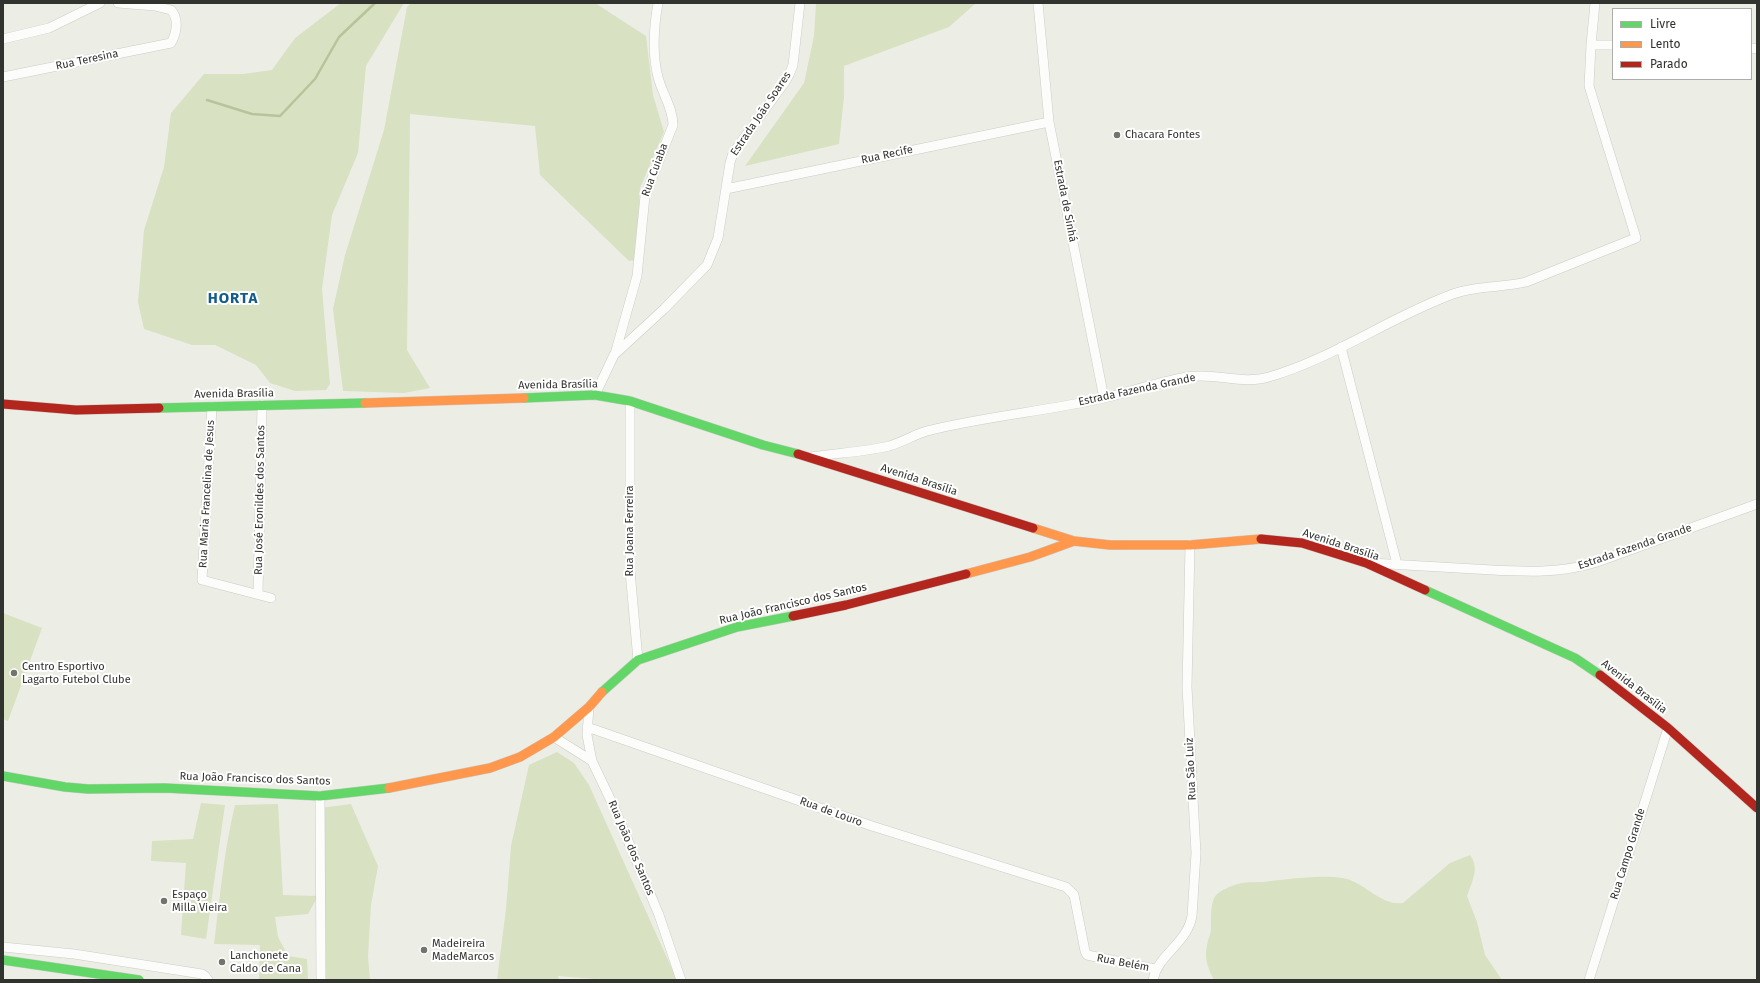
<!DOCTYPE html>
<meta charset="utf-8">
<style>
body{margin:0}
#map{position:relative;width:1760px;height:983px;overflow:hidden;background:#eceee6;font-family:"Fira Sans",sans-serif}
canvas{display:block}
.frame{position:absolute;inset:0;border:4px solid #31332e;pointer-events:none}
.legend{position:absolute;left:1612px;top:8px;width:140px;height:72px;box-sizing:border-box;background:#fff;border:1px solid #adadab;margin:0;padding:5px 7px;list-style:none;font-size:12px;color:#31332e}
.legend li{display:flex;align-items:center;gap:8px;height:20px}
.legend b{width:20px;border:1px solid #adadab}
</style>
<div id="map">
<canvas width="1760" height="983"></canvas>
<div class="frame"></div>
<ul class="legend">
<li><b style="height:5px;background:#63d668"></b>Livre</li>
<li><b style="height:5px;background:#ff974d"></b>Lento</li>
<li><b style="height:5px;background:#b3261e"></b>Parado</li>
</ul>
</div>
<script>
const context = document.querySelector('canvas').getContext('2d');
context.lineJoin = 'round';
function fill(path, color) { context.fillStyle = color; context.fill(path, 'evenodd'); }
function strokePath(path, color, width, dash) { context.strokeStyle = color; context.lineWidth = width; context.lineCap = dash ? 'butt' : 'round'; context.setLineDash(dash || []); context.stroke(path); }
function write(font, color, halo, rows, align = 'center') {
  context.font = font + ' "Fira Sans",sans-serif'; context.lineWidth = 4; context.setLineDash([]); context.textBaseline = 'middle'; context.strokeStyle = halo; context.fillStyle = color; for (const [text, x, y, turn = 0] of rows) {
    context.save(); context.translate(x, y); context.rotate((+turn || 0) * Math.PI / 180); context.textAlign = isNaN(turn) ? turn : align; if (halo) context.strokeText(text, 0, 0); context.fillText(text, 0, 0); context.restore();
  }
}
const green = new Path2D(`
 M341,3H404L366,66L358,153L332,215L322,289L330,384L326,390L295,391L270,383L256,365L215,345H192L144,329L138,302L144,230L164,167L171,113L204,74H243L272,70L295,38Z
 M411,3H595L646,36L653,95L664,132L640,188L636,260L629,261L540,175L535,126L410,114L407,350L430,388L404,393L343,391L333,309L345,255L384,130L407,7Z
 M816,3H976L949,27L844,66V97L839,144L745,166L804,83L814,36Z
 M3,613L42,628L8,721L3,719Z
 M557,752L574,763L589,785L677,980H607L558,976L559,980H497L506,909L511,846L529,765Z
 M201,803L225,805L206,939L181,935L186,863L151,861L152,841L193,839Z
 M278,804L283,895L318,896L308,914L275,917L278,937L288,956L307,959L308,980H259L260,945L214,944C220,897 224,850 235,805Z
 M351,804L378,866L371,905L368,957L370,980H324L320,808Z
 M1470,855C1480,868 1472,882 1467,896L1477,922L1485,955L1502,980H1214C1208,968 1204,959 1207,945C1208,939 1211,934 1211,928C1211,918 1210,903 1216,895C1221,890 1231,886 1238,884C1249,881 1260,883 1271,881C1291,879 1328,874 1347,879C1367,885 1382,906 1403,903L1450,863Z`);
const stream = new Path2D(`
 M207,100L252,114L280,116L315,79L339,37L375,3`);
const street = new Path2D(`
 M1038,3L1049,122L1104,398
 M3,39L49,28L100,3
 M1591,45H1613
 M1751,48L1757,49
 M3,77L171,43C177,33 179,18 171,10L155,6L118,3
 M726,189L1049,122
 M1341,347L1397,564
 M615,354L637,276L645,196L673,125C673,108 662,93 658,77C652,54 654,26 658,3
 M595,395L614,355L664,309L707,265L718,238L730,163L733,153L785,82L789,75L793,65L800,3
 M630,401V571L638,660
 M212,407L202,580L271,598
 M811,457C837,453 864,452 889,446C904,442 916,433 931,430C988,416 1047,411 1104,398C1132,391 1159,382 1187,377C1214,372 1242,385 1269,377C1334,358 1390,317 1453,294C1477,285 1502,288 1526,282L1636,238L1589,86L1591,45L1595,3
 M1371,563C1406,565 1441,567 1475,569C1516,571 1557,575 1597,562L1757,504
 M258,594L262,405
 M589,707L587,735L592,761
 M587,727L872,826L1066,887L1074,895L1085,951L1087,955L1155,969
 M554,737L592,761L614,807L659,915L681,980
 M320,796L321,980
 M3,947L74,954L202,974L205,976L208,980
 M1153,980C1158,954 1187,944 1192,916L1196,853L1187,687L1190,545
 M1589,980L1668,728`);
const fast = new Path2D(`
 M524,398L595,395L630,401L763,445L798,454
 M159,408L365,403
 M1425,590L1575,658L1600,675
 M602,692L638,660L737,627L793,616
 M3,776L65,787L88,789L165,788L320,796L389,788
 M3,960L139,980`);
const slow = new Path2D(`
 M365,403L524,398
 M1033,528L1074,541L1110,545H1190L1261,539
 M966,574L1030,557L1074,541
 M389,788L490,768L520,757L554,737L589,707L602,692`);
const jam = new Path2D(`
 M3,404L76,410L159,408
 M798,454L1033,528
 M1261,539L1302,543L1366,563L1425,590
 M793,616L846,605L966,574
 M1600,675L1668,728L1757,808`);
const markers = [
 [1117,135,4,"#72746e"],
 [14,673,4,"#72746e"],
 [164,901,4,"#72746e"],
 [424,950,4,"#72746e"],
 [222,962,4,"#72746e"]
];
const streetNames = [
 ["Rua Teresina",87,60,-12],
 ["Estrada João Soares",761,114,-56],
 ["Rua Recife",887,155,-12],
 ["Rua Cuiaba",655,170,-70],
 ["Estrada de Sinhá",1065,201,79],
 ["Avenida Brasília",558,385,-1],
 ["Estrada Fazenda Grande",1137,390,-12],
 ["Avenida Brasília",234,394,-1],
 ["Avenida Brasília",919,480,18],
 ["Rua Maria Francelina de Jesus",207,494,-87],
 ["Rua José Eronildes dos Santos",260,500,-89],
 ["Rua Joana Ferreira",630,531,-90],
 ["Avenida Brasília",1341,545,18],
 ["Estrada Fazenda Grande",1635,547,-19],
 ["Rua João Francisco dos Santos",793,604,-13],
 ["Avenida Brasília",1634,687,38],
 ["Rua São Luiz",1191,769,-93],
 ["Rua João Francisco dos Santos",255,779,2],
 ["Rua de Louro",831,812,20],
 ["Rua João dos Santos",631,848,67],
 ["Rua Campo Grande",1628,854,-73],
 ["Rua Belém",1123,963,11]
];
const poiNames = [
 ["Chacara Fontes",1125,135],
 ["Centro Esportivo",22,667],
 ["Lagarto Futebol Clube",22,680],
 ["Espaço",172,895],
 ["Milla Vieira",172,908],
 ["Madeireira",432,944],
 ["MadeMarcos",432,957],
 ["Lanchonete",230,956],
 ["Caldo de Cana",230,969]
];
const districtNames = [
 ["HORTA",233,299]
];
fill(green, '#d8e1c2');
strokePath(stream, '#b8c39c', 2.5);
strokePath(street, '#cacbc6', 10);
strokePath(fast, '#cacbc6', 10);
strokePath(slow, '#cacbc6', 10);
strokePath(jam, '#cacbc6', 10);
strokePath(street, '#fcfcfb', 9);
strokePath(fast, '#63d668', 9);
strokePath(slow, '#ff974d', 9);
strokePath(jam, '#b3261e', 9);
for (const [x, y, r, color] of markers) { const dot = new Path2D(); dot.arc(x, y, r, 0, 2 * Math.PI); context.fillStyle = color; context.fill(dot); strokePath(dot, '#fff', 1.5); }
write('11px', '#31332e', '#fff', streetNames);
write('11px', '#31332e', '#fff', poiNames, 'left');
context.letterSpacing = '1px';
write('bold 15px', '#115c89', '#fff', districtNames);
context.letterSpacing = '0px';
</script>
